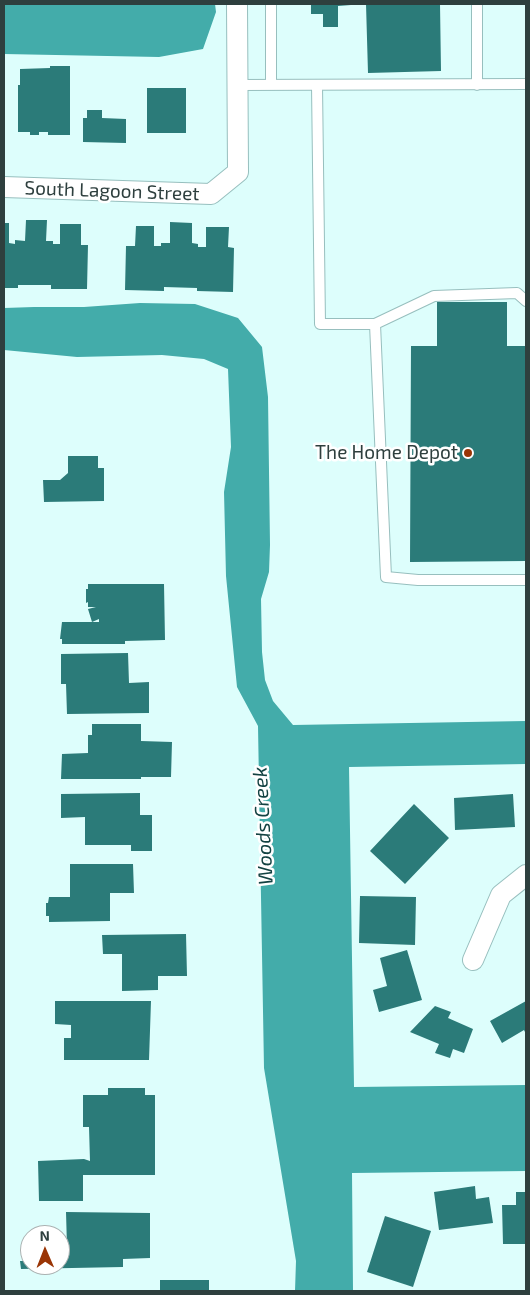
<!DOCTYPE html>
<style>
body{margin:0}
#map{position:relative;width:530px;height:1295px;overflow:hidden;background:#ddfefc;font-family:"Exo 2",sans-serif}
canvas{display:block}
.frame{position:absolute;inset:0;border:5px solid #2e3f3e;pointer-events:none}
.north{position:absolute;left:20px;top:1225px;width:50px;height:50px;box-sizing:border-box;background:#fff;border:1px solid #abb2b2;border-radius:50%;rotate:359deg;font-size:14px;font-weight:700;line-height:20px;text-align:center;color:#2e3f3e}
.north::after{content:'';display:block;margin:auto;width:18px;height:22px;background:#9a3506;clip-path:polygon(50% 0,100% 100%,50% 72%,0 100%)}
</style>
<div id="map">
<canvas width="530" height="1295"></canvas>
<div class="frame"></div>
<div class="north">N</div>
</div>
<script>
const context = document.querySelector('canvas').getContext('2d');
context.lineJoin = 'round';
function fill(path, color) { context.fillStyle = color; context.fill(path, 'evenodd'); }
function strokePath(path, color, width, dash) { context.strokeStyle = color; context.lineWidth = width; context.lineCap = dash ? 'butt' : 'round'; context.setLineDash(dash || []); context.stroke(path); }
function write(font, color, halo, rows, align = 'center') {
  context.font = font + ' "Exo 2",sans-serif'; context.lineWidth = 5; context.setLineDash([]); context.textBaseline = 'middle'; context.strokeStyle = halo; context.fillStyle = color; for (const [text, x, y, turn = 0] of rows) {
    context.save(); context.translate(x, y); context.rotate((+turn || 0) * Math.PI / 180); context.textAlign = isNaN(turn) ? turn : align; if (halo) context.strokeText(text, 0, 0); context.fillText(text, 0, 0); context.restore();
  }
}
const water = new Path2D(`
 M4,4H215L216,12L203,49L159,57L4,54Z
 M140,303L195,304L238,318L262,347L268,397L270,545L269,572L261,599L262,652L265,680L273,701L293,725L526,721V764L349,767L354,1087L526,1085V1171L352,1173L353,1291H295L296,1261L264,1068L258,726L237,687L226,576L224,492L231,447L228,369L204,359L162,355L77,357L4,350V308L34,307H84Z`);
const building = new Path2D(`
 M311,4H351V5L338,6V27H323V14H311Z
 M366,4H440L441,71L368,73Z
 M50,66H70V135H48V132H39V135H30V132H18V85H20V69L50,68Z
 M147,88H186V133H147Z
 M87,110H102V118L126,119V143L83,142V118H87Z
 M26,220H47L46,241H53V244H60V224H81V245H88L87,289H51V285H18V288H4V223H9V243L15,244V240L25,241Z
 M170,222L192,223V243L198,244V247H206V227H229L228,247L234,248L233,292L197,291V288L164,287V291L125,290L126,246H135L136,226H154V246H161V243H170Z
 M437,302H507V346H526V561L410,562L411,346H437Z
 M68,456H98V468H104V501L44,502L43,480H60L68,473Z
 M88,584H164L165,640L125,641V644H62V639H60L62,622H99V619L92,622L88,609L96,607H88V602L86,603V589H88Z
 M128,653L129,683L149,682V713L67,714L66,684H61V654Z
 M92,724H141V741L172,742L171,777H141V779H61L62,754L88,753V735H92Z
 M140,793V815H152V851H131V845H85V817L61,818V794Z
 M513,794L515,827L455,830L454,798Z
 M414,804L449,838L405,884L370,851Z
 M70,864H133L134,893H110V921L49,922V916H46V903H48L49,897H70Z
 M360,896L416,897L415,945L359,943Z
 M186,934L187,976H158V990L122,991V954H103L102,935Z
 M407,950L422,1000L379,1012L373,990L387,986L380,958Z
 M55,1001H151L149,1060H64V1038H71V1025L55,1024Z
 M526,1001V1034L524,1030L502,1043L490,1021Z
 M435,1006L451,1012L448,1018L473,1029L464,1053L453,1049L450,1058L435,1053L439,1044L410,1032Z
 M108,1088H145V1095H155V1175H83V1201H39L38,1161L84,1159L90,1161L89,1127H83V1095H108Z
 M475,1186L476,1199L489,1197L493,1223L439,1230L434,1192Z
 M516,1192H526V1244H503L502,1205H516Z
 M66,1212L150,1213V1258L123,1259V1267L21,1269L20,1261H24V1249H28V1243H30V1265H60V1247H67Z
 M385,1216L431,1231L413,1287L367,1272Z
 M160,1280H209V1291H160Z`);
const service = new Path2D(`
 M477,4V85
 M238,85L526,84
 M271,85V4
 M317,85L320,324H375L386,577L418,580H526
 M375,324L434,296L517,293L526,301`);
const minor = new Path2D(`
 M4,187L211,194L238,172L237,4
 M473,960L501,895L526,875`);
const markers = [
 [468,453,5,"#9a3506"]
];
const streetNames = [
 ["South Lagoon Street",112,191,2]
];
const poiNames = [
 ["The Home Depot",458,453]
];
const waterNames = [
 ["Woods Creek",263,826,-93]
];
fill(water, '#43acaa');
fill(building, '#2b7b79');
strokePath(service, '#97bfbe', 12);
strokePath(minor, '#97bfbe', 22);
strokePath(service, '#fff', 10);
strokePath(minor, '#fff', 20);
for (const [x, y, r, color] of markers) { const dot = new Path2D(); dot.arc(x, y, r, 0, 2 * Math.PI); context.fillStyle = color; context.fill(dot); strokePath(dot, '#fff', 2); }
write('19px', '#2e3f3e', '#fff', streetNames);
write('19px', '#2e3f3e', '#fff', poiNames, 'right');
write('italic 20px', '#134242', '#fff', waterNames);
</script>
